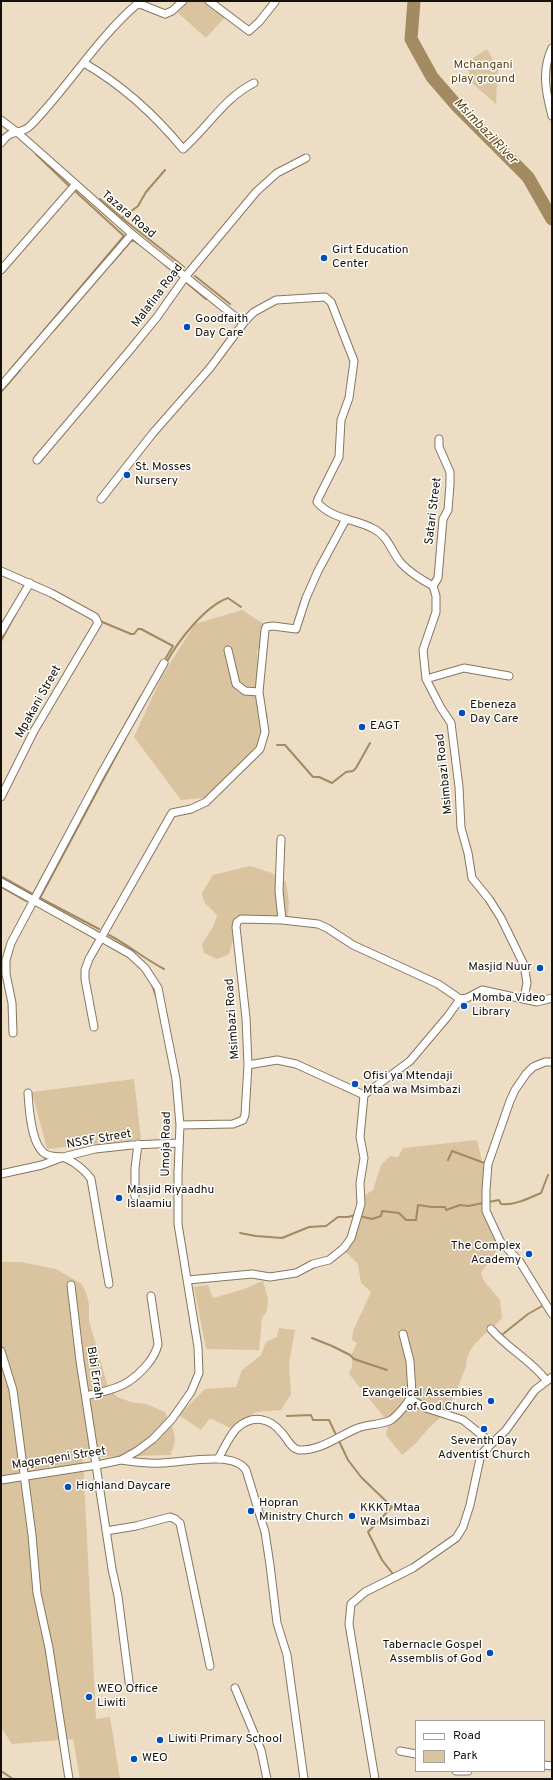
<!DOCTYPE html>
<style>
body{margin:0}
#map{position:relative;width:553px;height:1780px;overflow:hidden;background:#edddc4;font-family:Overpass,sans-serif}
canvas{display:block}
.frame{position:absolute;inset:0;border:2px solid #171209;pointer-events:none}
.legend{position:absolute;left:415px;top:1720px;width:130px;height:52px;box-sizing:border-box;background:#fff;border:1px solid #a2a09d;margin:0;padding:5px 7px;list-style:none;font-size:12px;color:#171209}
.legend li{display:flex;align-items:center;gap:8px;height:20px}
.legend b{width:20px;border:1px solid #a2a09d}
</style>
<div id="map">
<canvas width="553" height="1780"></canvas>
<div class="frame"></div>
<ul class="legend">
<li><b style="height:5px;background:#fff"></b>Road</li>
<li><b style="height:11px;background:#dac4a0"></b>Park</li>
</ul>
</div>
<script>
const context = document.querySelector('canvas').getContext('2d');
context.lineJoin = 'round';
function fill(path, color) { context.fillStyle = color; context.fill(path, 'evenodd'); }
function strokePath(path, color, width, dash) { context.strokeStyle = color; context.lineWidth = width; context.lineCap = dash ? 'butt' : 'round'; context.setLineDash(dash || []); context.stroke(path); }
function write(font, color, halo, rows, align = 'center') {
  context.font = font + ' Overpass,sans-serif'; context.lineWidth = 3; context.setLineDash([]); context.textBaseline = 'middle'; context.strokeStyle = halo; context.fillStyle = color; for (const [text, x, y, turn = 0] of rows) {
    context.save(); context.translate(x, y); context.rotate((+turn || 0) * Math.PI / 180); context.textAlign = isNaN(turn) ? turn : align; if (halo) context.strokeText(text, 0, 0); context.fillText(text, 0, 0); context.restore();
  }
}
const green = new Path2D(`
 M188,1H207L226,16L206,38L178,13Z
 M487,49L498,69L496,104L471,82L467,62Z
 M242,610L270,628L257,651L260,692L268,715L262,741L240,770L213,797L181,800L134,737L162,676L195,624Z
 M250,866L272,873L286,882L289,902L288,917C270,927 254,916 235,924L232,932L233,940L229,954L217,959L204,953L202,944C209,932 214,929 217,915L204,902L202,893L213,875Z
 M134,1079L141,1139L47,1149L32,1092Z
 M477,1140L485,1174L486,1212L503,1242L481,1273L484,1281L500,1300L502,1318C489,1333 466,1344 466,1367L449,1408L440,1418L429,1428L416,1443L402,1455L386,1435L388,1422L349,1374L352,1367V1354L357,1343L352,1340L353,1331L371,1292L361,1283L358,1264L345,1251L365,1195L373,1190L381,1165L390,1156L398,1157L403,1148Z
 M1,1262H21L56,1269L82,1284L87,1295L89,1305V1320L107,1384L117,1397L131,1402L146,1404L165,1412C171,1424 180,1439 171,1452V1455L101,1457L83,1459L96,1719L110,1717L120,1779H80L73,1739L12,1744L1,1727Z
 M263,1281L268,1299L267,1311L262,1318L259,1350L206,1349L194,1287L208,1285L213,1298L241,1290Z
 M279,1328L295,1330L289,1364L291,1394L281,1410L256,1412L230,1428L210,1418L201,1430L179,1415L205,1389L236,1387L242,1370L261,1355L266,1342L277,1337Z`);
const stream = new Path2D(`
 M36,154L69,186
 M100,199L122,218L184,267
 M122,218L138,206L146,192L165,170
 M111,264L131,241H134L145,248
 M165,265L178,276
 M195,276L230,304
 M188,284L206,299
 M54,330L107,268
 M35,341L124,236L75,191
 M10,370L32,344
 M1,392L20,370
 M100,621L131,634H134L138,629H141L173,646
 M1,641L16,613
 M164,661L173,646
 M166,663C178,641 205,606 228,598L241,607
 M277,745H285L313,777H319L332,783L346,772L353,771L356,768L370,743
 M111,750L141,696
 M1,876L33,894L82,803
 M1,887L26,901
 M99,929L40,898L125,739
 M109,935C128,945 145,959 164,969
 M152,985L157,999
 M343,1089L357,1095
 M448,1160L452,1151L487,1164
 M359,1216L372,1219L381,1216L382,1211L399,1213L406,1220H416L418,1205L432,1207H445L446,1210L460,1205L468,1206L499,1200L501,1204C514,1206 529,1198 541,1193L548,1175
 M240,1233L256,1236L282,1238L309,1227L326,1226L338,1217H348L355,1215
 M503,1334L528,1314L544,1305
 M312,1338L332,1346L350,1355L354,1359L387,1370
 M287,1416L311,1415L313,1420H329L348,1460L361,1477L392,1507L368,1532L382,1560L393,1574
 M1,1771L13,1779`);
const river = new Path2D(`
 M414,1L411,39L432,77L458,107L528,177L552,219`);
const minor = new Path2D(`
 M209,1L249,31L259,22L275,2
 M552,48C541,71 546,93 552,116
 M84,63C122,85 155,115 183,149C207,128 225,97 254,83
 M1,120L17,132L132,234L238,319L245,321
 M1,143C12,127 21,136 31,125C68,87 96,40 136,5L140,4L165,14L172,11L183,1
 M1,270L75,185
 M1,386L132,234
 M37,460L130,350L157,317L186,276L256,192L277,173L306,158
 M101,499L153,433L210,368L245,321L254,312L276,300L325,297L331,302L354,361L349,398L341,420L339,457L318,499L317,502C331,519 355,519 372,528C389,536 390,550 401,563C409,572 422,580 433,586L436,596V612L423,650L426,679L441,708L451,723L459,787L461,828L468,853L472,878L489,899L501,918L524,965L527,983L524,998
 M1,571L51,593L95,617L98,623L34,731L1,797
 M433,586L438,578L443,519L448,510L450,484V472L439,447V439
 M1,632L30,583
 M228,650L236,684L245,691L259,692
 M426,679L464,668L509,676
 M281,839L279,891L282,920
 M1,882L130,954L145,968L158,988L176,1079L180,1125L178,1173V1224L198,1347L199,1373L191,1392L172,1419L153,1439L137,1451L121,1460L97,1465L1,1480
 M94,1027L85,979V970L89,959L172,813L191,809L206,802L260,749L265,732L259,692L265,630L266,627L273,626L296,629L306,598L318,571L346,519
 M13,1033L12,1003L6,974V960L11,943L100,776L164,663
 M552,1062H545L533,1067L526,1074L515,1090L510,1101L488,1164L486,1190V1211L500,1241L520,1262L552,1314
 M28,1093C29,1109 31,1143 44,1153C49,1157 55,1156 62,1157C72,1160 85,1170 91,1179L109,1284
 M364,1095L410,1061L448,1016L460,999
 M180,1125L233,1124L243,1120L245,1115L248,1065L246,1018L236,927L237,922L241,919L282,920L318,924L327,928L353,945L438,984L460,999L467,998L482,990L537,1002L552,998
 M1,1174L42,1165L63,1157L95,1149L132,1145L179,1143
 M135,1196V1168L138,1144
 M188,1280L252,1274L270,1277L296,1273L313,1264L329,1260L344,1248L351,1238L361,1204L360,1183L364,1158L360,1137L364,1095L296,1064L277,1060L248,1065
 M71,1285L80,1361L112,1569L118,1596L130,1689
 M491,1329C508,1349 531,1360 546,1380
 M1,1351L13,1390L32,1535L37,1593L49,1648L69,1779
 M86,1396C100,1392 116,1390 128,1382C140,1374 155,1359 158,1344L151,1296
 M410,1399L426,1408L463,1420L488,1440V1448
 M218,1459C224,1449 229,1436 237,1428C253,1414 270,1418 282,1433C287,1438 291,1449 299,1450C321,1451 338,1436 358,1428C368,1424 381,1425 391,1420C397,1416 410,1401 412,1394L410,1361L403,1334
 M121,1460C135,1462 147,1464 161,1463C182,1463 233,1450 246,1470L265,1532L270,1565L277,1623L287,1655L304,1779
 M106,1531L136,1526L170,1517L175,1519L180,1523L210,1666
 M235,1688L261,1750L267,1779
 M400,1751L416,1754
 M544,1765L552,1766
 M456,1771H468
 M375,1779L349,1624L351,1604L365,1592L413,1568L456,1538L463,1527L470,1505L481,1454L506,1430L535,1390L552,1377`);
const markers = [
 [324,258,4,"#024fb9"],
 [187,327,4,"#024fb9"],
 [127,475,4,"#024fb9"],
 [462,713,4,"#024fb9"],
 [362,727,4,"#024fb9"],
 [540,968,4,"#024fb9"],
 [464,1006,4,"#024fb9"],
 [355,1084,4,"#024fb9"],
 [119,1198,4,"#024fb9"],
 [529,1254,4,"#024fb9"],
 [491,1401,4,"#024fb9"],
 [484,1429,4,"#024fb9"],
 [68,1487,4,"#024fb9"],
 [251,1511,4,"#024fb9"],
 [352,1516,4,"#024fb9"],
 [490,1653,4,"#024fb9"],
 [89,1697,4,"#024fb9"],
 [160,1740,4,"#024fb9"],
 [134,1759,4,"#024fb9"]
];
const parkNames = [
 ["Mchangani",483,66],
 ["play ground",483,80]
];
const streetNames = [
 ["Tazara Road",128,215,40],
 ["Malafina Road",158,296,-53],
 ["Satari Street",434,511,-83],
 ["Mpakani Street",39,702,-61],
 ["Msimbazi Road",445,774,-96],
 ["Msimbazi Road",233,1019,-94],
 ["NSSF Street",99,1140,-10],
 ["Umoja Road",167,1144,-89],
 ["Bibi Errah",94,1373,81],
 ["Magengeni Street",59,1459,-9]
];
const poiNames = [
 ["Girt Education",332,251],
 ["Center",332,265],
 ["Goodfaith",195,320],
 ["Day Care",195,334],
 ["St. Mosses",135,468],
 ["Nursery",135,482],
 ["Ebeneza",470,706],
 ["Day Care",470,720],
 ["EAGT",370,727],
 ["Masjid Nuur",532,968,"right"],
 ["Momba Video",472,999],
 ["Library",472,1013],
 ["Ofisi ya Mtendaji",363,1077],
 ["Mtaa wa Msimbazi",363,1091],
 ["Masjid Riyaadhu",127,1191],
 ["Islaamiu",127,1205],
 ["The Complex",521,1247,"right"],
 ["Academy",521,1261,"right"],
 ["Evangelical Assembies",483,1394,"right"],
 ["of God Church",483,1408,"right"],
 ["Seventh Day",484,1442,"center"],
 ["Adventist Church",484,1456,"center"],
 ["Highland Daycare",76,1487],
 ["Hopran",259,1504],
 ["Ministry Church",259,1518],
 ["KKKT Mtaa",360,1509],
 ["Wa Msimbazi",360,1523],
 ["Tabernacle Gospel",482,1646,"right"],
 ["Assemblis of God",482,1660,"right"],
 ["WEO Office",97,1690],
 ["Liwiti",97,1704],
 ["Liwiti Primary School",168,1740],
 ["WEO",142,1759]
];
const waterNames = [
 ["Msimbazi River",485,132,46]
];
fill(green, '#dac4a0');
strokePath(stream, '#a38a61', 2);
strokePath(river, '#a38a61', 13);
strokePath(minor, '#857760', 9);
strokePath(minor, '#fff', 7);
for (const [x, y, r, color] of markers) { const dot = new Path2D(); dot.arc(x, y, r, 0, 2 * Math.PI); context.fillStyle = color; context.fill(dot); strokePath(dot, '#fff', 1.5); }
write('12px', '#5e430f', '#fff', parkNames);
write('12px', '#171209', '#fff', streetNames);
write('12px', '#171209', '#fff', poiNames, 'left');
write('italic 13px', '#5f4410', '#fff', waterNames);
</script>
